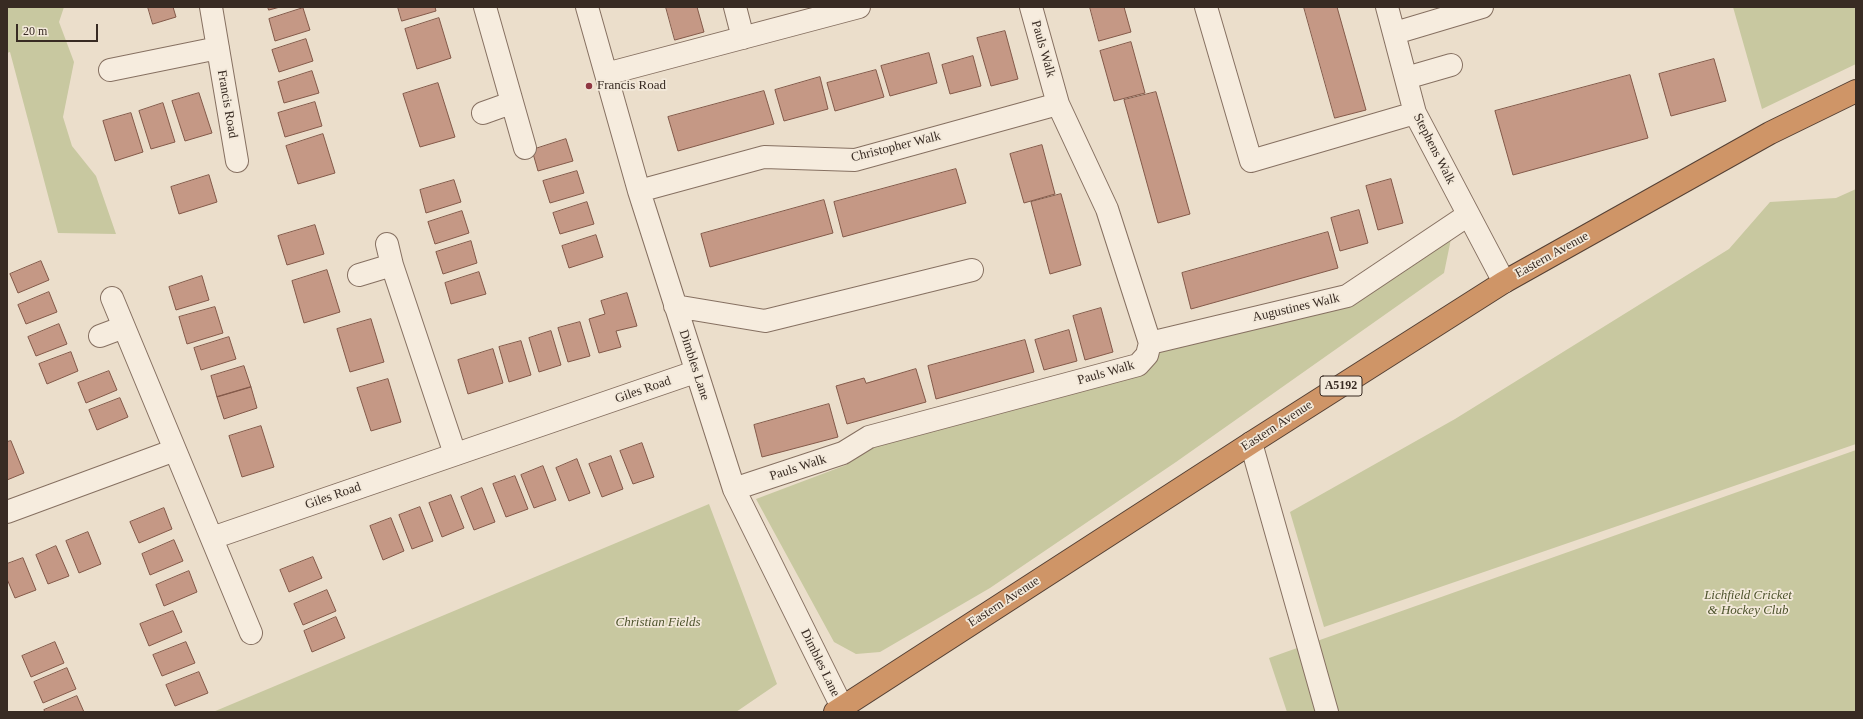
<!DOCTYPE html>
<style>
body{margin:0}
#map{position:relative;width:1863px;height:719px;overflow:hidden;background:#ebdecb;font-family:Georgia,serif}
canvas{display:block}
.frame{position:absolute;inset:0;border:8px solid #382b23;pointer-events:none}
.scale{position:absolute;left:16px;top:24px;width:82px;height:18px;box-sizing:border-box;border:2px solid #382b23;border-top:0;padding-left:5px;font-size:12px;line-height:14px;white-space:nowrap;color:#382b23;-webkit-text-stroke:3px #f3e9da;paint-order:stroke}
</style>
<div id="map">
<canvas width="1863" height="719"></canvas>
<div class="frame"></div>
<div class="scale">20 m</div>
</div>
<script>
const context = document.querySelector('canvas').getContext('2d');
context.lineJoin = 'round';
function fill(path, color) { context.fillStyle = color; context.fill(path, 'evenodd'); }
function strokePath(path, color, width, dash) { context.strokeStyle = color; context.lineWidth = width; context.lineCap = dash ? 'butt' : 'round'; context.setLineDash(dash || []); context.stroke(path); }
function write(font, color, halo, rows, align = 'center') {
  context.font = font + ' Georgia,serif'; context.lineWidth = 3.5; context.setLineDash([]); context.textBaseline = 'middle'; context.strokeStyle = halo; context.fillStyle = color; for (const [text, x, y, turn = 0] of rows) {
    context.save(); context.translate(x, y); context.rotate((+turn || 0) * Math.PI / 180); context.textAlign = isNaN(turn) ? turn : align; if (halo) context.strokeText(text, 0, 0); context.fillText(text, 0, 0); context.restore();
  }
}
const green = new Path2D(`
 M7,7H64L59,22L74,62L63,117L72,146L96,176L116,234L58,233L10,52L7,53Z
 M1733,7H1856V64L1762,109Z
 M1856,189V444L1324,627L1290,512L1455,419L1729,249L1770,202L1836,198Z
 M1452,234L1444,273L1176,462L990,588L880,652L856,654L834,642L756,499L846,465L876,443L1158,347L1346,306Z
 M1856,450V712H1287L1269,658Z
 M709,504L777,684L736,712H213Z`);
const building = new Path2D(`
 M148,7H173L176,17L153,24Z
 M268,7H280L269,10Z
 M398,7H435L436,11L402,21Z
 M666,7H697L704,32L675,40Z
 M1090,7H1124L1131,32L1099,41Z
 M1304,7H1337L1366,110L1335,118Z
 M303,8L310,30L275,41L269,19Z
 M439,18L451,58L417,69L405,29Z
 M1005,31L1018,79L991,86L977,38Z
 M306,39L313,61L279,72L272,50Z
 M1131,42L1145,93L1114,101L1100,51Z
 M929,53L937,83L890,96L881,66Z
 M973,56L981,86L950,94L942,65Z
 M1714,59L1726,101L1671,116L1659,74Z
 M876,70L884,97L835,111L827,83Z
 M312,71L319,93L284,103L278,82Z
 M1630,75L1648,138L1513,175L1495,111Z
 M820,77L828,109L784,121L775,90Z
 M438,83L455,137L420,147L403,94Z
 M764,91L774,124L678,151L668,117Z
 M1156,92L1190,214L1158,223L1124,100Z
 M199,93L212,133L185,141L172,101Z
 M315,102L322,126L285,137L278,113Z
 M163,103L175,142L151,149L139,111Z
 M131,113L143,152L115,161L103,121Z
 M323,134L335,173L298,184L286,146Z
 M566,139L573,161L538,171L532,150Z
 M1042,145L1055,194L1024,203L1010,154Z
 M956,169L966,203L843,237L834,202Z
 M577,171L584,193L550,203L543,181Z
 M209,175L217,202L179,214L171,187Z
 M1391,179L1403,223L1378,230L1366,186Z
 M454,180L461,202L426,213L420,190Z
 M1061,194L1081,265L1050,274L1031,202Z
 M824,200L833,233L710,267L701,234Z
 M587,202L594,224L560,234L553,213Z
 M1359,210L1368,243L1340,251L1331,218Z
 M462,211L469,233L435,244L428,222Z
 M315,225L324,254L287,265L278,236Z
 M1328,232L1338,268L1191,309L1182,273Z
 M596,235L603,257L569,268L562,246Z
 M471,241L477,263L443,274L436,252Z
 M41,261L49,280L18,293L10,274Z
 M327,270L340,312L304,323L292,281Z
 M479,272L486,294L451,304L445,283Z
 M202,276L209,300L176,310L169,287Z
 M49,292L57,312L26,324L18,305Z
 M627,293L637,326L616,331L621,347L599,353L589,319L605,314L601,301Z
 M215,307L223,333L187,344L179,317Z
 M1101,308L1113,352L1085,360L1073,316Z
 M371,319L384,362L350,372L337,329Z
 M580,322L590,356L568,362L558,328Z
 M59,324L67,344L36,356L28,337Z
 M1069,330L1077,361L1044,370L1035,340Z
 M551,331L561,365L539,372L529,338Z
 M229,337L236,359L201,370L194,348Z
 M1025,340L1034,372L936,399L928,366Z
 M521,341L531,375L509,382L499,347Z
 M493,349L503,383L468,394L458,360Z
 M71,352L78,371L47,384L39,364Z
 M244,366L251,387L217,397L211,376Z
 M916,369L926,402L847,424L836,386L864,378L866,383Z
 M109,371L117,390L86,403L78,383Z
 M388,379L401,422L371,431L357,388Z
 M251,387L257,408L224,419L217,397Z
 M120,398L128,417L97,430L89,410Z
 M829,404L838,437L762,457L754,425Z
 M261,426L274,467L242,477L229,436Z
 M11,441L24,473L7,480V442Z
 M642,443L654,477L633,484L620,451Z
 M611,456L623,489L602,497L589,464Z
 M577,459L590,493L569,501L556,468Z
 M543,466L556,500L534,508L521,475Z
 M515,476L528,509L506,517L493,484Z
 M482,488L495,522L474,530L461,497Z
 M451,495L464,528L442,537L429,503Z
 M420,507L433,541L412,549L399,515Z
 M164,508L172,529L139,543L130,522Z
 M391,518L404,551L383,560L370,526Z
 M88,532L101,564L79,573L66,541Z
 M174,540L183,561L150,575L142,554Z
 M56,546L69,576L48,584L36,555Z
 M313,557L322,578L289,592L280,570Z
 M23,558L36,590L15,598L7,579V564Z
 M189,571L197,592L164,606L156,585Z
 M327,590L336,611L303,625L294,604Z
 M173,611L182,632L149,646L140,624Z
 M336,617L345,638L312,652L304,631Z
 M55,642L64,663L31,677L22,656Z
 M186,642L195,663L162,676L153,655Z
 M67,668L76,689L43,703L34,682Z
 M199,672L208,693L175,706L166,685Z
 M77,696L84,712H45L44,710Z`);
const minor = new Path2D(`
 M211,7L237,161
 M485,7L525,148
 M587,7L639,191L734,489L842,707
 M735,7L743,38
 M1206,7L1251,161L1415,113
 M1387,7L1415,113L1504,282
 M1395,33L1482,7
 M110,70L218,48
 M606,74L859,7
 M1406,78L1451,65
 M483,113L511,103
 M639,191L764,157L855,160L1058,104
 M387,244L392,265L455,454
 M359,275L392,265
 M112,298L251,633
 M675,306L765,321L972,270
 M100,336L124,327
 M1150,343L1347,296L1468,215
 M1251,443L1327,712
 M734,489L843,453L869,437L1138,365L1147,355L1150,343L1107,209L1058,104L1031,7
 M7,512L175,450
 M212,538L695,372`);
const highway = new Path2D(`
 M835,712L1251,443L1504,282L1770,133L1856,91`);
const markers = [
 [589,86,4,"#8f3742"]
];
const shields = [
 [1341,386,42]
];
const shieldNames = [
 ["A5192",1341,386]
];
const streetNames = [
 ["Pauls Walk",1043,49,74],
 ["Francis Road",227,104,80],
 ["Christopher Walk",896,147,-14],
 ["Stephens Walk",1434,149,63],
 ["Eastern Avenue",1552,255,-29],
 ["Augustines Walk",1296,308,-13],
 ["Dimbles Lane",694,365,72],
 ["Pauls Walk",1106,373,-16],
 ["Giles Road",643,390,-19],
 ["Eastern Avenue",1277,426,-33],
 ["Pauls Walk",798,468,-18],
 ["Giles Road",333,496,-19],
 ["Eastern Avenue",1004,602,-33],
 ["Dimbles Lane",820,663,64]
];
const poiNames = [
 ["Francis Road",597,86]
];
const parkNames = [
 ["Lichfield Cricket",1748,596],
 ["& Hockey Club",1748,611],
 ["Christian Fields",658,623]
];
fill(green, '#c8c8a0');
fill(building, '#c59885');
strokePath(building, '#835949', 1);
strokePath(minor, '#867061', 24);
strokePath(highway, '#554034', 24);
strokePath(minor, '#f6ecde', 22);
strokePath(highway, '#cf9567', 22);
for (const [x, y, r, color] of markers) { const dot = new Path2D(); dot.arc(x, y, r, 0, 2 * Math.PI); context.fillStyle = color; context.fill(dot); strokePath(dot, '#f3e9da', 1.5); }
for (const [x, y, w] of shields) { const box = new Path2D(); box.roundRect(x - w / 2, y - 10, w, 20, 3); context.fillStyle = '#f3e9da'; context.fill(box); strokePath(box, '#382b23', 1); }
write('bold 12px', '#382b23', null, shieldNames);
write('13px', '#382b23', '#f3e9da', streetNames);
write('13px', '#382b23', '#f3e9da', poiNames, 'left');
write('italic 13px', '#4d532c', '#f3e9da', parkNames);
</script>
